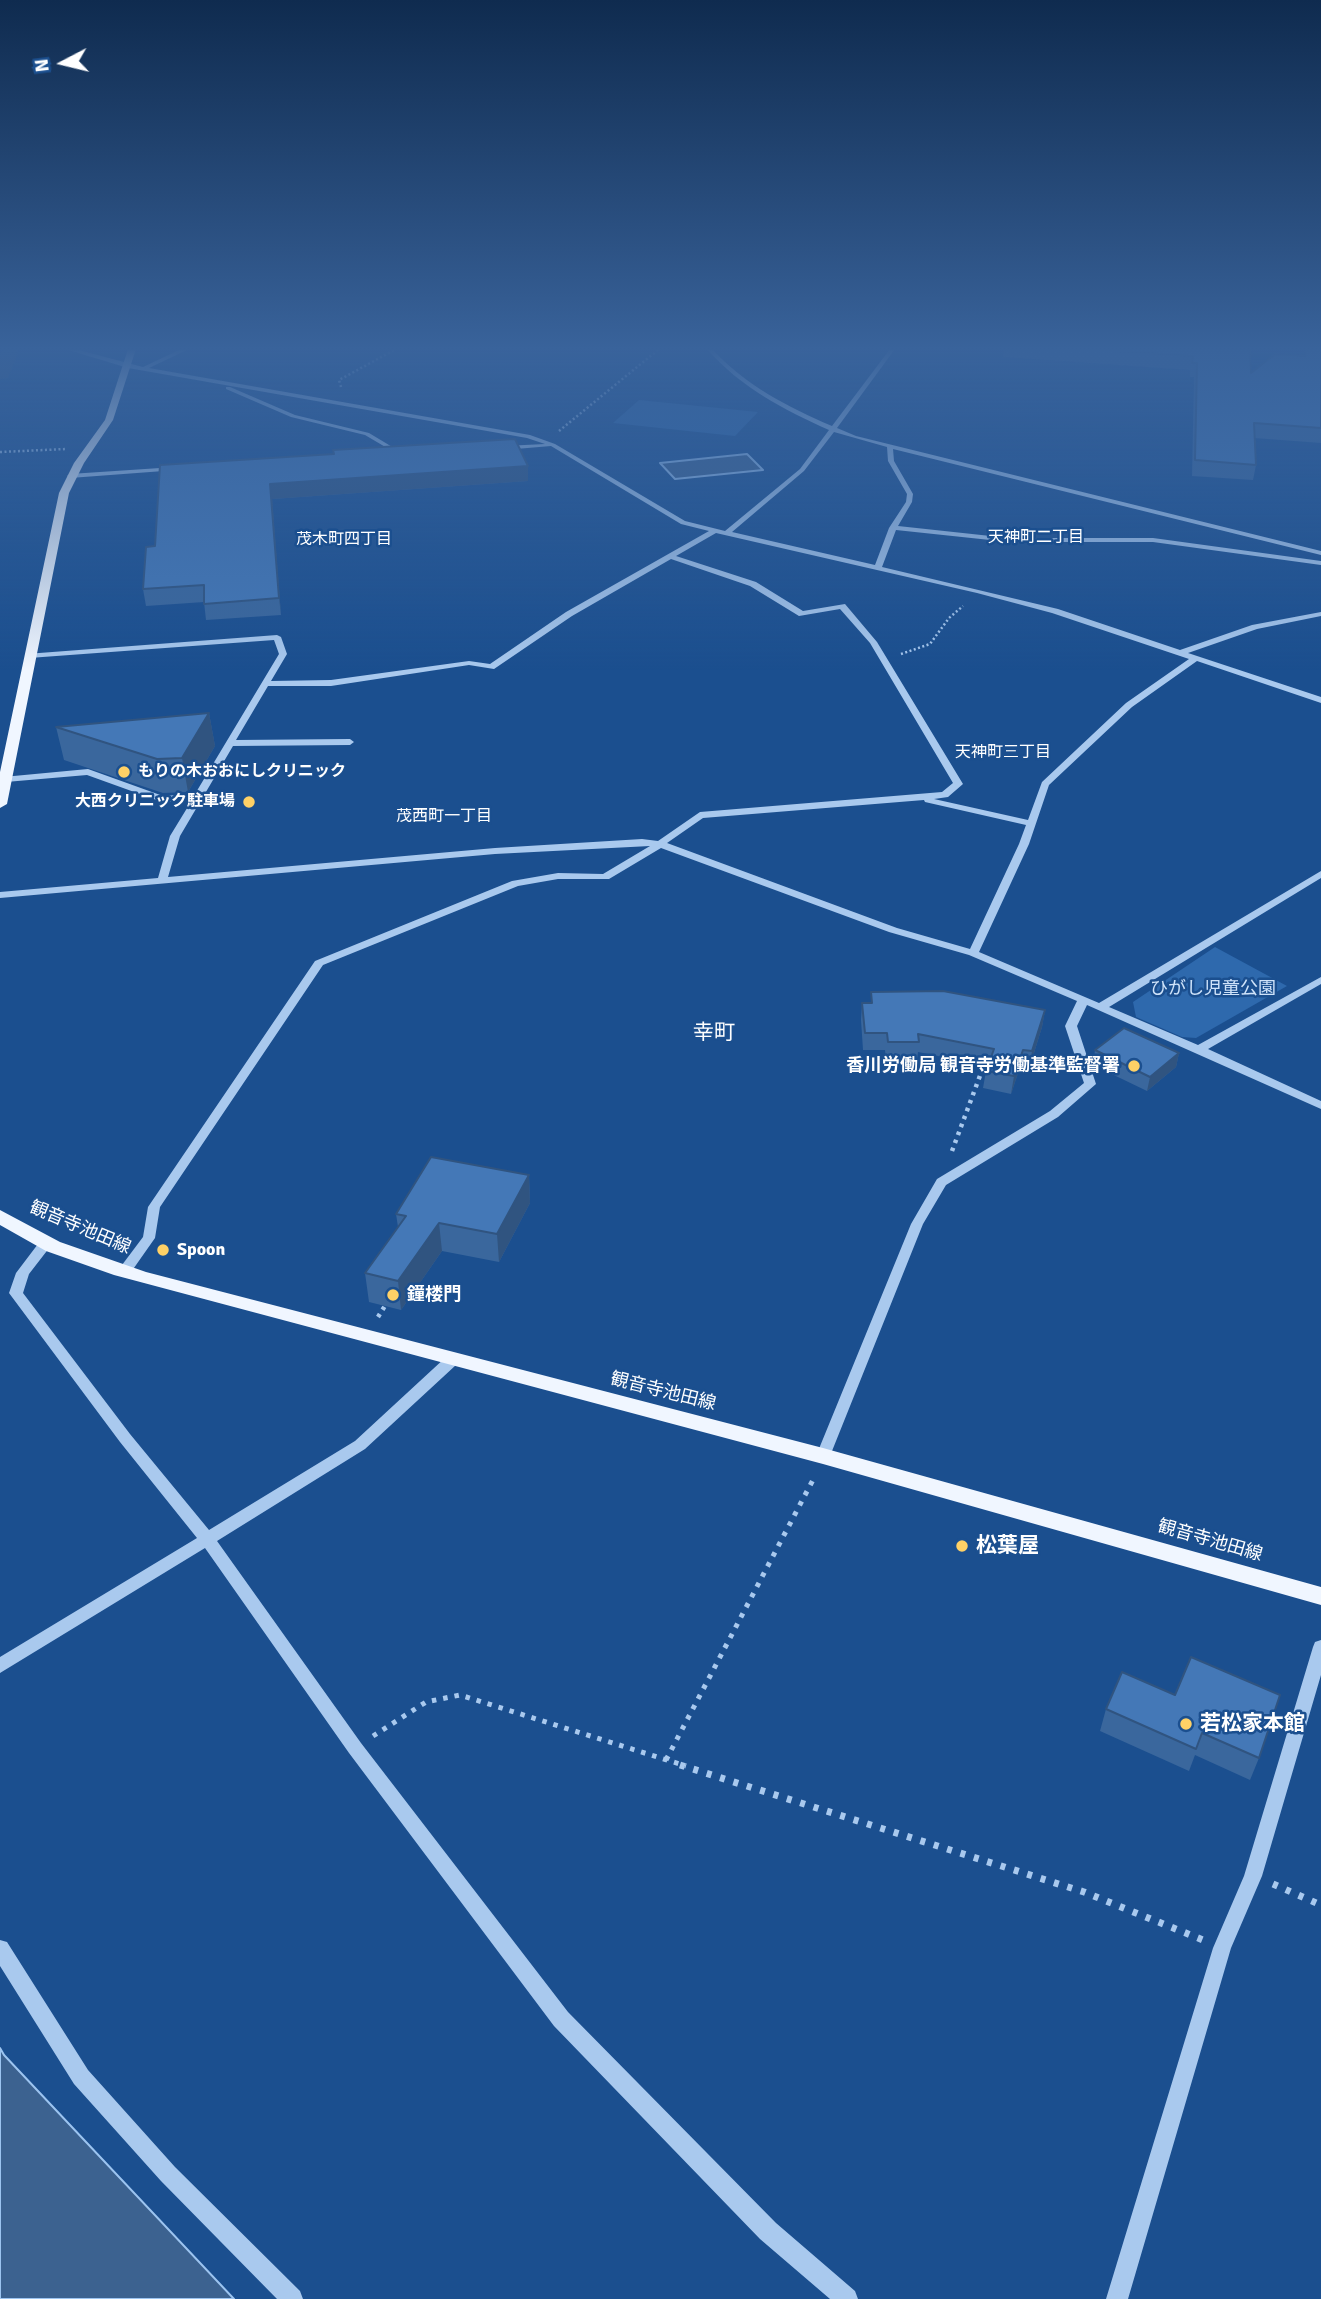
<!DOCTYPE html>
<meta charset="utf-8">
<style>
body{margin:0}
#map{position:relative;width:1321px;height:2299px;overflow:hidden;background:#1b4f8f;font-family:Signika,sans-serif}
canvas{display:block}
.north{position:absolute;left:28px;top:28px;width:70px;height:70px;-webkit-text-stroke:5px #1b4f8f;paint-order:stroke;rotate:263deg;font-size:19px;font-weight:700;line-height:28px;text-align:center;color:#fff}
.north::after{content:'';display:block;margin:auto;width:24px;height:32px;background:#fff;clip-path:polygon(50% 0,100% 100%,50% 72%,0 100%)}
</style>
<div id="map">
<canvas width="1321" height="2299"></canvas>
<div class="north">N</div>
</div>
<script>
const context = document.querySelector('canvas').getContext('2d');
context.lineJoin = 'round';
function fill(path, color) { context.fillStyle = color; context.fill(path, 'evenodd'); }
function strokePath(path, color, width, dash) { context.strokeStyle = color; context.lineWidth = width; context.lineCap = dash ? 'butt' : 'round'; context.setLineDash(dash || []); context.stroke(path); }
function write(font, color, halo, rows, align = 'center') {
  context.font = font + ' Signika,"Noto Sans JP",sans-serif'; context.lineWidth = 5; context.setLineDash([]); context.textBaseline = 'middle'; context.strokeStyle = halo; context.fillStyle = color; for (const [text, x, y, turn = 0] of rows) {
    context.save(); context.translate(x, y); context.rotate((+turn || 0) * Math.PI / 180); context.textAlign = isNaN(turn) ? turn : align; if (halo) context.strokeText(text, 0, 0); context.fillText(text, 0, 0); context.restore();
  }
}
const green = new Path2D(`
 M639,400L758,412L735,436L613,423Z
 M1215,947L1287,986L1196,1038L1182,1037L1136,1017L1133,1002Z`);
const water = new Path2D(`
 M747,454L763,470L675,479L660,463Z
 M0,2048L4,2055L234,2299H0Z`);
const pathFar3 = new Path2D(`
 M341,387L339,380L396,349
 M559,431L659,349
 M0,452L66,449
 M901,654L930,644L949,618L963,606`);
const pathFar2 = new Path2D(`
 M952,1151L981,1073
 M378,1317L388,1301`);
const pathFar1 = new Path2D(`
 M373,1736L426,1702L460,1695L686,1766
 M666,1760L815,1476`);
const path = new Path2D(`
 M680,1765L1084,1892L1203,1940
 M1273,1884L1321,1905`);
const minor = new Path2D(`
 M65,349H75L143,367L181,349H189L149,368L530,435L555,444L685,521L725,531L800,469L829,430C784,410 740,387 707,349H712C745,385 788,407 832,426L890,349H895L837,428L856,436L1321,551V555L893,449L894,461L913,494L912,502L898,526L1009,538H1153L1321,561V565L1153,542H1009L896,530L882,567L1058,609L1180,650L1252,625L1321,612V616L1257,629L1188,653L1321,697V703L1197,661L1132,707L1049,785L1029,844L979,952L1099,1003L1321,871V878L1109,1007L1198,1045L1321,977V984L1208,1049L1321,1101V1109L1087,1005L1077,1026L1096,1084L1058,1117L946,1185L923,1224L830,1456L828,1460L823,1462L818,1460L816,1456L911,1224L937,1179L1050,1111L1084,1083L1065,1026L1077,1001L969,955L889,932L661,848L609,879H558L518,886L323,965L160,1207L155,1238L129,1275H119L117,1272L119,1269L143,1237L148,1207L315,961L512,881L558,873L603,874L650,846L495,854L0,898V892L158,878L170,836L192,800L162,802L87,775L6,782L1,779L3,777L88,769L163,796L195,794L279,654L274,640L29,658H26V654L277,635L281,637L287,654L271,681L331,680L469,661L490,664L566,612L709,531L681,524L551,446L504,450L501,448L504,446L545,444L527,438L128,368ZM834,432L887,447L888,461L907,494L906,502L889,528L875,565L732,532L804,471ZM716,533L977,593L1052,613L1189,659L1126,703L1042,782L1028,820L934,799L948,797L963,784L877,642L845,604L803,611L756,582L676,556ZM671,559L750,586L799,616L840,609L870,643L953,783L942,792L700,812L658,841L642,839L495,848L168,877L180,836L233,746L350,745L354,742L350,739L236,740L268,686H331L469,665L494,669L572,616ZM924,800L925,802L1026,825L1019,844L970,949L897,928L667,843L703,818Z
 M226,387H230L295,415L369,433L404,454L399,455L365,435L291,417L226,389Z
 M175,467L178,469L177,470L70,478L67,476L70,474Z
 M46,1239L53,1243L29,1274L23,1293L130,1434L209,1530L355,1441L446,1357H456L458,1361L456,1365L365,1449L217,1541L361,1743L568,2012L776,2223L855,2291L858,2299H830L760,2239L554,2026L349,1753L205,1548L0,1673V1657L197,1538L120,1442L9,1293L16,1273L41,1240Z
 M1321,1640V1675L1262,1876L1231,1948L1128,2299H1106L1213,1948L1244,1876L1313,1647L1315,1642Z
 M0,1940L7,1942L88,2070L175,2167L300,2291L303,2299H277L161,2181L74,2084L0,1966Z`);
const major = new Path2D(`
 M128,349H136L113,420L84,463L69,493L7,804L0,808V772L59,493L74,463L105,420Z
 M0,1210L60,1242L146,1272L823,1448L1321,1587V1605L823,1464L114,1275L46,1251L0,1225Z`);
const wall = new Path2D(`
 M1004,349H1250L1251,373L1321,349V443L1254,438L1256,465L1253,480L1192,476L1194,377H1190V370L1003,357Z
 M160,465L528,481L272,499L281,615L206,620L204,602L146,606L143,589L155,546Z
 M209,713L215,746L188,792L163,793L64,760L56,727Z
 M871,992L1045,1010L1042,1027L1029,1069L1020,1067L1011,1094L983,1088L986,1071L988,1066L918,1052L917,1060L886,1059L885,1050H863L861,1020L862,1003H871Z
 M1095,1050L1179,1053L1176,1067L1147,1091L1093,1065Z
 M529,1175L530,1203L499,1262L442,1251L401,1310L369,1302L365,1273L398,1227L396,1214Z
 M1122,1672L1259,1758L1250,1780L1195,1755L1189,1771L1100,1731L1106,1709Z`);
const shadedWall = new Path2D(`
 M4,349H17L18,353L8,378L0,379V353Z
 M528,466V481L272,499L281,615L279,598L270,484Z
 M209,713L215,746L188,792L182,758Z
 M1045,1010L1042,1027L1029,1069L1032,1051Z
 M1023,1050L1020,1067L1011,1094L1014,1076Z
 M1179,1053L1176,1067L1147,1091L1150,1077Z
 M529,1175L530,1203L499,1262L497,1234Z
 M439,1223L442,1251L401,1310L398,1281Z`);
const building = new Path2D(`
 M1087,349H1250L1251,373L1275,354L1305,356L1306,349H1321V428L1254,423L1256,465L1195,460L1197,363H1192L1193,356Z
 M515,439L528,466L270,484L279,598L204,604V585L143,589L146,547L155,546L160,465L334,454L333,450Z
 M209,713L182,758L157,759L56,727Z
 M943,991L1045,1010L1032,1051L1023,1050L1014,1076L986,1071L994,1049L918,1034L919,1042H888L887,1033H865L862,1003H872L871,992Z
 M1124,1028L1179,1053L1150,1077L1095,1050Z
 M431,1157L529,1175L497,1234L439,1223L398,1281L365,1273L406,1216L396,1214Z
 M1191,1657L1280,1695L1259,1758L1202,1733L1196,1749L1106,1709L1122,1672L1175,1695Z`);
const markers = [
 [124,772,7,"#ffd166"],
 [249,802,7,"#ffd166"],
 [1134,1066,7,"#ffd166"],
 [163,1250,7,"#ffd166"],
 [393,1295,7,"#ffd166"],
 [962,1546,7,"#ffd166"],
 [1186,1724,7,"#ffd166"]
];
const farNeighbourhoodnames = [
 ["天神町二丁目",1036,538],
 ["茂木町四丁目",344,540],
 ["天神町三丁目",1003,753],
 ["茂西町一丁目",444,817]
];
const farPoinames = [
 ["もりの木おおにしクリニック",138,772],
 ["大西クリニック駐車場",235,802,"right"]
];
const parkNames = [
 ["ひがし児童公園",1213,989]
];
const poiNames = [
 ["香川労働局 観音寺労働基準監督署",1120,1066,"right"],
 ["Spoon",177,1250],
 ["鐘楼門",407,1295]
];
const streetNames = [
 ["観音寺池田線",80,1228,23],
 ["観音寺池田線",663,1392,14],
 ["観音寺池田線",1210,1541,16]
];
const quarterNames = [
 ["幸町",714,1033]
];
const nearPoinames = [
 ["松葉屋",976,1546],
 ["若松家本館",1200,1724]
];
fill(green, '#2e69ad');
fill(water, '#3c6290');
strokePath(water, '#9cc4f0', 2);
strokePath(pathFar3, '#a9c9ee', 2.5, [2, 2.5]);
strokePath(pathFar2, '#a9c9ee', 4.5, [3.5, 5]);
strokePath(pathFar1, '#a9c9ee', 5, [4.5, 7]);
strokePath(path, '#a9c9ee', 7, [5, 9]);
fill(minor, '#a9c9ee');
fill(major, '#f0f6ff');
fill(wall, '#3a679d');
fill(shadedWall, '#305480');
fill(building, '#4478b7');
strokePath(building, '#305480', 2);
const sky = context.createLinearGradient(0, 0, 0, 671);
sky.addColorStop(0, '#0f2b4f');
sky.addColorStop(0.52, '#39639b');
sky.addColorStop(1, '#39639b00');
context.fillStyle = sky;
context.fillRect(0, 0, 1321, 671);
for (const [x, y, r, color] of markers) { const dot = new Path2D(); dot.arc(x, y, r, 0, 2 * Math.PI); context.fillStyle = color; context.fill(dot); strokePath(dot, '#1b4f8f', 2.5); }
write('16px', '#fff', '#1b4f8f', farNeighbourhoodnames);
write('bold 16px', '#fff', '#1b4f8f', farPoinames, 'left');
write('18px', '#cfe3fa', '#1b4f8f', parkNames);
write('bold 18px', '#fff', '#1b4f8f', poiNames, 'left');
write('18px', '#fff', '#1b4f8f', streetNames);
write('21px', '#fff', '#1b4f8f', quarterNames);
write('bold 21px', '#fff', '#1b4f8f', nearPoinames, 'left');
</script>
